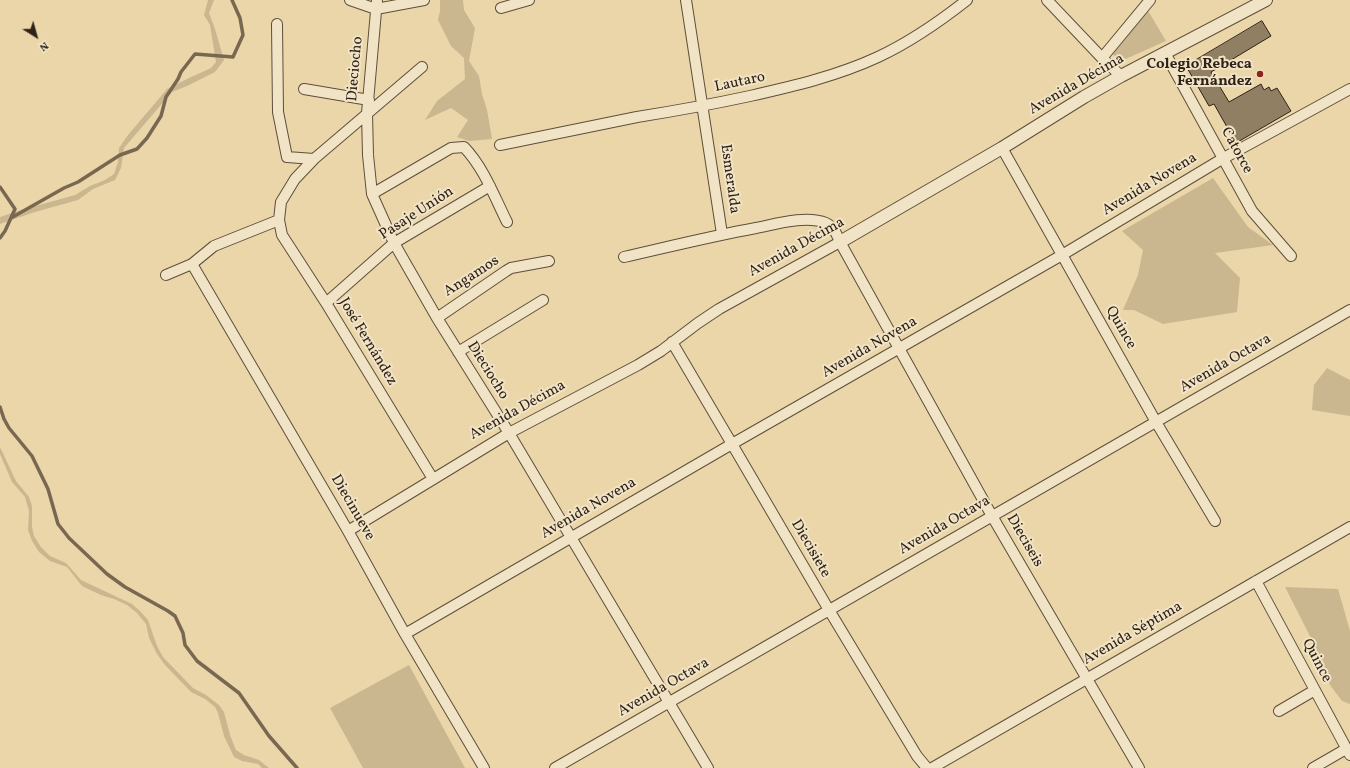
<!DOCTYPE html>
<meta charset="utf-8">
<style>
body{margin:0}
#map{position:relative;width:1350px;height:768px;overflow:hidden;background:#ead6a8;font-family:Vollkorn,serif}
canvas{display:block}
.north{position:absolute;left:16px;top:16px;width:40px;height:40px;-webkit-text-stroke:3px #f1e4c6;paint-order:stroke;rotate:143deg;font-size:11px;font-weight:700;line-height:16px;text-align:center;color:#2f2117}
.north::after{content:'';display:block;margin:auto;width:14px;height:18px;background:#2f2117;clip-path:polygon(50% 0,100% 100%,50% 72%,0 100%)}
</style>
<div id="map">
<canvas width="1350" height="768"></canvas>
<div class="north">N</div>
</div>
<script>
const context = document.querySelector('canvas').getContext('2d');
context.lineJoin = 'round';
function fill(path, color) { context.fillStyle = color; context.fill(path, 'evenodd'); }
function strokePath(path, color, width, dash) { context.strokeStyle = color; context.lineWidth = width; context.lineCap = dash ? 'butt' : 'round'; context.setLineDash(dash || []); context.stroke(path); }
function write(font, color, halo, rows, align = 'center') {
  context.font = font + ' Vollkorn,serif'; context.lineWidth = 4; context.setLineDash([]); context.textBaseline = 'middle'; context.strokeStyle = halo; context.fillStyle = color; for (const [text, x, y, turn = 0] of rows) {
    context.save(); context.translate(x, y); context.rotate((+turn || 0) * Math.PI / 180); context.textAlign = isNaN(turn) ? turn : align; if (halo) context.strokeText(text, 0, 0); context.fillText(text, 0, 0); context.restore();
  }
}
const green = new Path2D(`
 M208,0H214L209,13L215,29L224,60L215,72L187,86L172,92L124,148L121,168L115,180L93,189L78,200L35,212L0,224V217L21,210L75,195L90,186L105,180L114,174L118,162L119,148L128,135L167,89L189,78L211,68L216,62L210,25L204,15Z
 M440,0H463L464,10L475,28L469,61L479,76L482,94L487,110L492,139L469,141L457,137L468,120L451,108L425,120L437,101L465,79L464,58L451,46L438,20L440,11Z
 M1147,9L1166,41L1121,61L1111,53Z
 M1213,178L1248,227L1273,245L1215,253L1240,278L1237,312L1163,324L1134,310H1123L1138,275L1143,250L1122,231Z
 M1327,368L1350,380V416L1312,410L1314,385Z
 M0,447L16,481L29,497L32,506V527L34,536L41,547L50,556L66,563L81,580L132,604L141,612L148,620L157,646L163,657L193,688L206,695L219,705L224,712L230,735L236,750L244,755L259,760L269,768H262L258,764L242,761L234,757L224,736L218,713L215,707L205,699L191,692L165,665L157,654L149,638L146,624L137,613L127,605L114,599L101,595L82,586L67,567L50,561L39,552L32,541L28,530L29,511L25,497L12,482L0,454Z
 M1285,587L1338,589L1350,631V704L1342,701L1330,685L1313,642Z
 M409,665L465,768H363L330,708Z`);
const stream = new Path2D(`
 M0,187L15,209L5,231L0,238
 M11,218L64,188L78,182L120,155L137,149L147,138L161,116L166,97L178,79L181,72L195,54L233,57L243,35L240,18L232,0
 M0,407L4,419L9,428L32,456L48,489L58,524L69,538L107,574L125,587L168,611L175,616L183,633L185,645L197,661L239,693L269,736L297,768`);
const building = new Path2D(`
 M1262,21L1271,36L1211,72L1229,102L1261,84L1264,90L1269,87L1271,91L1277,88L1291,111L1236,143L1214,104L1209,106L1186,66Z`);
const minor = new Path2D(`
 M350,0L376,9L424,0
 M377,0L367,113L368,155L372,194L394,243L437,318L509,433L708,768
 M686,0L722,234
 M1047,0L1102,58L1121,76
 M501,8L529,0
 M277,24L278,112L287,157L314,159
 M1165,53L1252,211L1291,256
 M1102,58L1150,0
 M422,67L314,159L295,179L281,202L279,220L282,235L326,303L433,479
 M304,89L369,100
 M500,145C546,136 591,126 637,117C675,111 713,104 750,96C794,86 837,76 878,57C910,42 939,22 967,0
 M1002,148L1156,422L1215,521
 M372,194L451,148L464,147C484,168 494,196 507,222
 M624,257C668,247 712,236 756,228C776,224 806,215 826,223C834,227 837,235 840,242L992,516L1139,768
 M192,264L348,531L405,634L484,768
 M166,275L192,264L214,246L279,220
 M326,303L394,243L490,186
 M437,318L506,271L511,268L549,261
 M672,342L732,444L829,610L917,756L927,768
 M458,352L543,300
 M348,531L509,433L638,365L661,351L698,323L719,309L840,242
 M1256,581L1350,755
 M405,634L732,444L1062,255L1222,159L1350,89
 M1279,711L1315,690
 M555,768L1350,310
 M932,768L1350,527
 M1313,768L1346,749`);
const tertiary = new Path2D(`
 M840,242L1002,148L1084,97L1121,76L1266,0`);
const markers = [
 [1260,74,4,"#8f2418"]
];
const poiNames = [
 ["Colegio Rebeca",1252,65],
 ["Fernández",1252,82]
];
const streetNames = [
 ["Dieciocho",356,69,-85],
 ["Lautaro",740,83,-12],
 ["Avenida Décima",1077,85,-30],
 ["Catorce",1236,151,61],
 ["Esmeralda",729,179,82],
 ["Avenida Novena",1150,185,-31],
 ["Pasaje Unión",417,214,-33],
 ["Avenida Décima",797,248,-29],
 ["Angamos",472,277,-33],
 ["Quince",1120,328,60],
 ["José Fernández",367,342,59],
 ["Avenida Novena",870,348,-30],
 ["Avenida Octava",1226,364,-30],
 ["Dieciocho",487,371,58],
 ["Avenida Décima",518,411,-29],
 ["Diecinueve",352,508,60],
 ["Avenida Novena",589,509,-30],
 ["Avenida Octava",945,526,-30],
 ["Dieciseis",1024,541,60],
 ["Diecisiete",810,549,60],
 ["Avenida Séptima",1133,634,-30],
 ["Quince",1316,661,62],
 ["Avenida Octava",664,688,-30]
];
fill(green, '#cab78f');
strokePath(stream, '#796851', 3.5);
fill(building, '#907f62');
strokePath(building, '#2f2117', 1);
strokePath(minor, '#5e4e3b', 12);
strokePath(tertiary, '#5e4e3b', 14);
strokePath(minor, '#f1e4c6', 10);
strokePath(tertiary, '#f1e4c6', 12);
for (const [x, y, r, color] of markers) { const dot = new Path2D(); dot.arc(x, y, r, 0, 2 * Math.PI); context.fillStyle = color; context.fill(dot); strokePath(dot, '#f1e4c6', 1.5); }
write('bold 15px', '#2f2117', '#f1e4c6', poiNames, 'right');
write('15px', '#2f2117', '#f1e4c6', streetNames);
</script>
